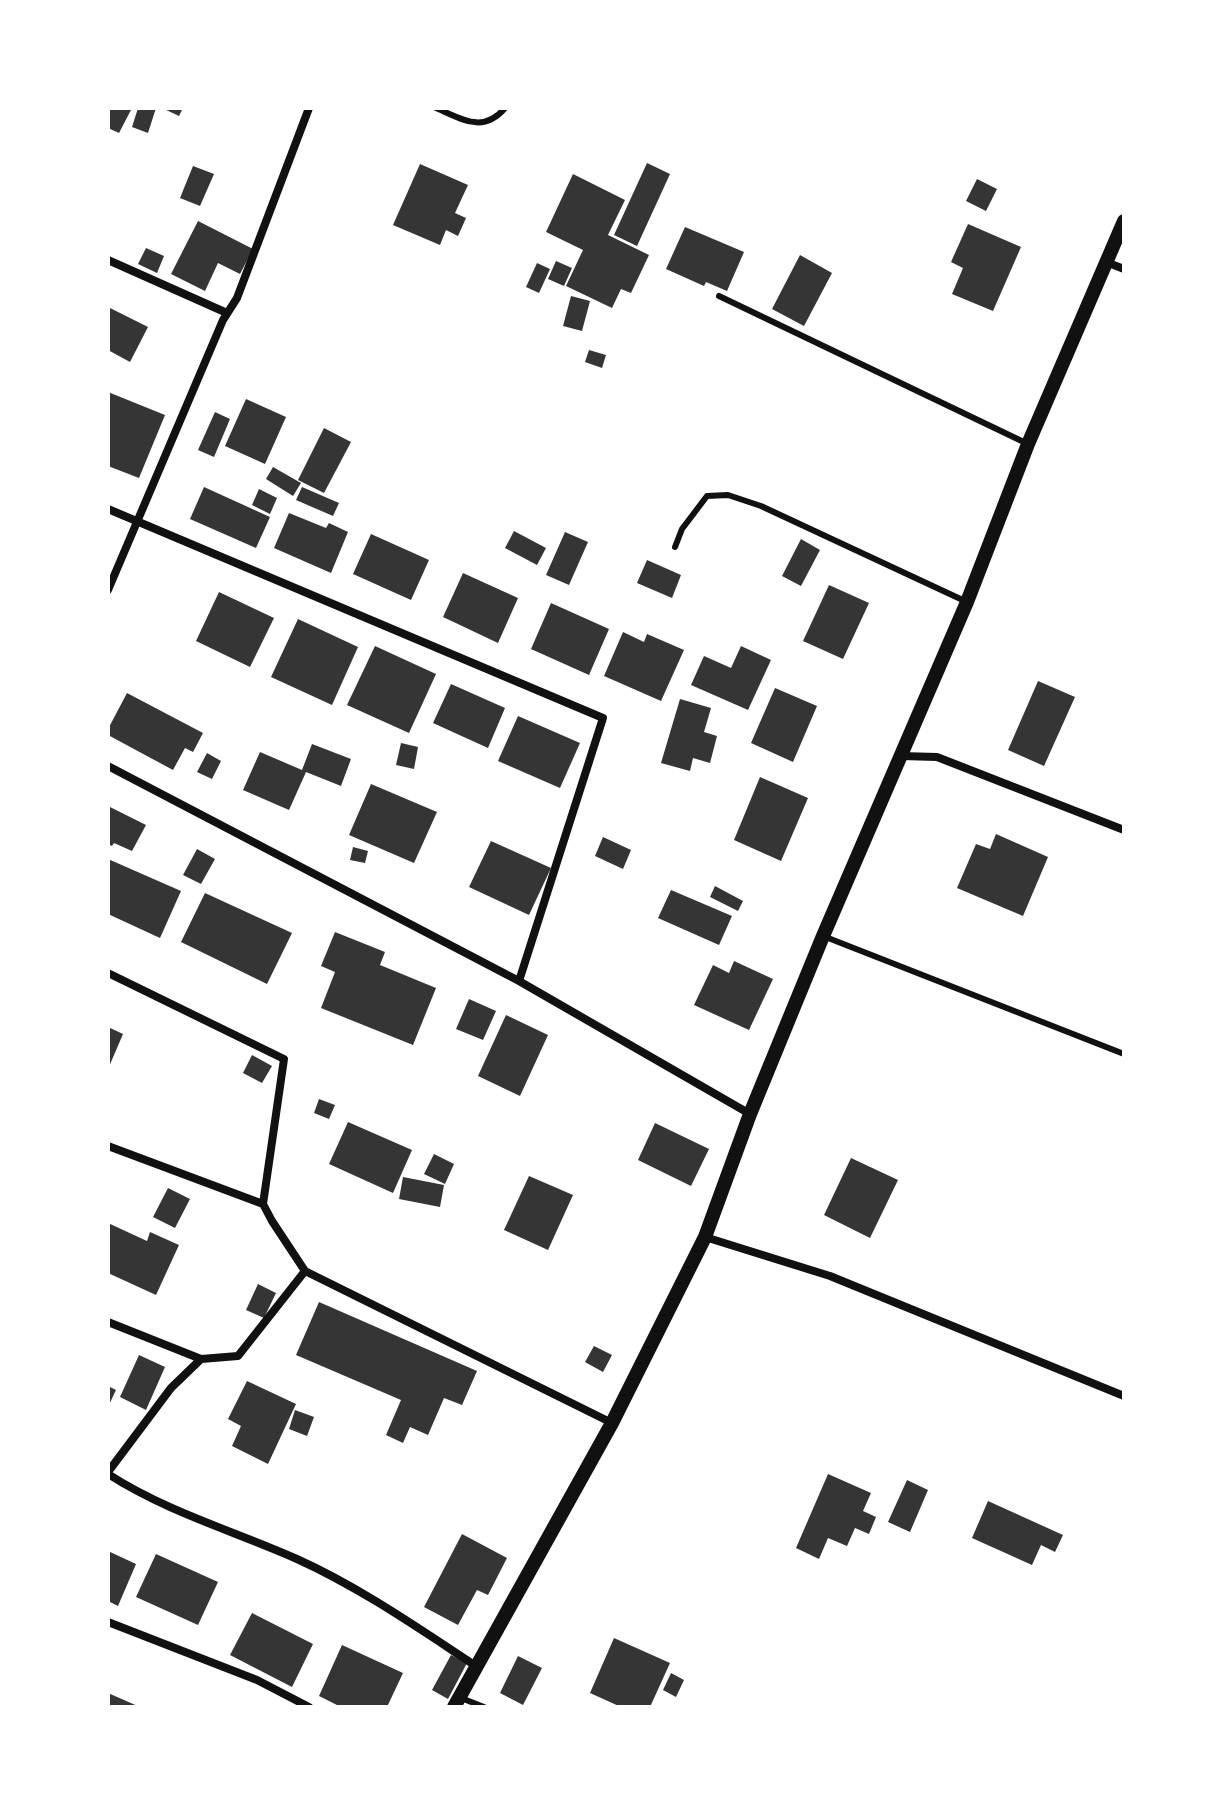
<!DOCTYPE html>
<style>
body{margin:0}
#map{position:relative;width:1232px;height:1815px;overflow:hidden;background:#fff;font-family:"DejaVu Sans",sans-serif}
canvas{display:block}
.frame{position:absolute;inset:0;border:110px solid #fff;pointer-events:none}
</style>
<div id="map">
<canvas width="1232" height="1815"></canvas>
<div class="frame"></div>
</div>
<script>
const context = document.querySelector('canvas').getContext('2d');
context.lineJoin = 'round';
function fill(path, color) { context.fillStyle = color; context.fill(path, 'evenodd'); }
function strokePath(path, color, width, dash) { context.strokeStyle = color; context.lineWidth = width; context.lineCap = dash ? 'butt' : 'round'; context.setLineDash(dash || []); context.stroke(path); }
const building = new Path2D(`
 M108,108H132L119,133L108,128Z
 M138,108H156L148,133L132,127Z
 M162,108H183L179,116Z
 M647,163L670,174L637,246L614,235Z
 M420,164L468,185L455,213L466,218L458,236L446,230L440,245L393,225Z
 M193,166L214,174L200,206L180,198Z
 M573,174L625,200L608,235L649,255L631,293L621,289L612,308L566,286L583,250L546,232Z
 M977,179L997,189L986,211L966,201Z
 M198,221L253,249L240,274L218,263L205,291L171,274Z
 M968,224L1021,247L993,311L952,294L963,268L951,262Z
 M685,227L744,252L727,291L706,282L704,286L666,269Z
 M146,248L164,256L157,273L138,264Z
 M800,255L832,273L804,326L772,309Z
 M556,261L572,268L564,286L548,279Z
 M537,263L550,269L539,293L526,287Z
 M571,296L590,301L582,331L563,326Z
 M108,307L148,327L130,362L108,350Z
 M589,350L606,355L602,368L585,362Z
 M108,392L165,415L139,478L108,466Z
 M246,399L286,417L265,464L225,446Z
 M215,412L230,419L214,457L198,450Z
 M324,428L351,442L324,493L298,480Z
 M273,467L301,483L293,496L266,479Z
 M204,487L270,517L256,548L190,519Z
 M302,487L339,503L333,516L296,500Z
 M259,489L277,498L270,514L252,505Z
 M289,513L326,528L329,523L348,532L331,573L274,548Z
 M514,531L546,548L537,565L505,548Z
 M565,532L588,542L569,585L546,575Z
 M371,534L429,560L411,600L353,574Z
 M801,539L820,550L801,586L782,576Z
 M647,560L681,575L672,598L637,583Z
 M463,573L518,598L498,643L443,617Z
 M829,585L869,603L843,659L803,641Z
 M219,592L274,618L250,667L196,641Z
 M551,603L609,629L589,675L531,649Z
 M298,619L358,647L332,705L271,677Z
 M623,632L644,642L647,634L684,650L661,701L604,676Z
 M375,646L436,674L409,733L347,705Z
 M741,646L771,660L748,710L691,685L704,656L731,668Z
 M1038,681L1075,697L1044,766L1008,750Z
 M451,684L505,708L488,748L433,723Z
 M775,688L817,706L793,762L751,743Z
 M127,693L203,733L193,752L185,748L173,770L108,735V729Z
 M680,699L711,708L704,732L717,736L710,763L693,758L690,771L661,763Z
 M518,716L580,743L560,788L498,761Z
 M401,743L418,747L414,769L396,765Z
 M312,744L351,759L341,786L306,772L289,810L243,790L260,752L302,770Z
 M207,753L221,761L212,779L197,772Z
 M760,777L808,798L781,861L734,840Z
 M371,784L437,812L414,863L349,835Z
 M108,806L146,825L132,851L114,843L112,846L108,844Z
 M996,834L1048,857L1023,916L957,888L976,844L990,849Z
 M603,837L631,850L623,869L595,856Z
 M491,841L551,868L529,915L469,887Z
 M353,847L368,851L365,863L350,860Z
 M197,849L215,859L201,884L183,875Z
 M108,859L181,891L160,938L108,914Z
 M715,886L743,901L738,911L710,897Z
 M671,890L732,916L719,945L658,918Z
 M205,893L292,933L267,984L181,942Z
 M335,932L385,952L380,965L436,988L413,1045L321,1008L335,972L321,966Z
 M734,961L773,979L749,1030L694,1005L713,965L729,973Z
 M469,999L496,1011L483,1040L456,1029Z
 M506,1015L548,1035L520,1096L478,1076Z
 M108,1027L123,1034L108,1069Z
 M252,1055L272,1066L262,1083L243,1073Z
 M319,1099L335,1105L329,1119L314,1113Z
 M348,1122L412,1150L393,1193L329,1164Z
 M655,1123L709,1149L691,1186L638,1160Z
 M434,1154L454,1164L445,1184L424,1174Z
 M851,1158L898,1180L870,1238L824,1215Z
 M529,1176L573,1195L548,1250L504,1230Z
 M403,1177L444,1185L440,1207L399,1199Z
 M168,1188L190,1199L175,1228L153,1217Z
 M108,1223L147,1241L150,1232L179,1245L156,1295L108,1273Z
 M258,1284L276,1293L264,1318L246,1310Z
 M319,1302L477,1371L462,1405L444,1398L428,1435L410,1427L403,1443L386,1435L401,1400L296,1355Z
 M594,1346L612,1355L603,1372L585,1362Z
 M139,1355L165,1367L146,1410L120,1397Z
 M247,1381L296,1404L268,1464L232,1446L241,1426L228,1419Z
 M108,1386L116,1390L108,1407Z
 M295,1410L314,1417L307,1436L289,1429Z
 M828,1474L871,1493L863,1511L876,1517L869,1534L855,1528L847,1546L828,1538L819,1559L796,1548Z
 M907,1480L928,1490L910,1532L888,1522Z
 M988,1501L1063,1535L1055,1552L1041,1545L1032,1565L972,1538Z
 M462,1534L507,1558L488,1595L477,1590L458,1625L424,1607Z
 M108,1551L136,1564L118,1606L108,1601Z
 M156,1554L218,1582L198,1625L136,1597Z
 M252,1613L313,1644L292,1687L230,1655Z
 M614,1638L670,1663L650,1707H621L590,1693Z
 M342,1645L403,1673L387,1707H341L319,1696Z
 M451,1655L467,1663L448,1699L432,1690Z
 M518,1656L542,1668L523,1705L500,1693Z
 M671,1673L684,1680L676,1697L663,1690Z
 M108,1693L140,1707H108Z`);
const service = new Path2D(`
 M436,108C462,119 483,134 505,108
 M719,296L1028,444
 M675,547L682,529L707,496L728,495L761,506L967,602
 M823,936L1124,1054
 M461,1698L484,1707`);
const minor = new Path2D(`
 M108,260L227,313
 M1106,262L1124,269
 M108,509L603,718L519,981
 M108,590L223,320L237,298L309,108
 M901,756L937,757L1124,830
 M108,766L519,981L750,1114
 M108,973L284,1059L263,1204L272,1221L305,1271L612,1423
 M108,1146L263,1204
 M705,1237L830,1276L1124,1396
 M108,1322L201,1359L238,1356L305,1271
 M108,1472L171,1388L201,1359
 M108,1474C167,1512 234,1531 297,1559C361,1588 418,1628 476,1666
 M108,1622L257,1680L309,1707`);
const tertiary = new Path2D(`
 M454,1707L612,1423L705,1237L750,1114L823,936L967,602L1028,444L1124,221`);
fill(building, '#353535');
strokePath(service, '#111', 6);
strokePath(minor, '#111', 8);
strokePath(tertiary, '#111', 14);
</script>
